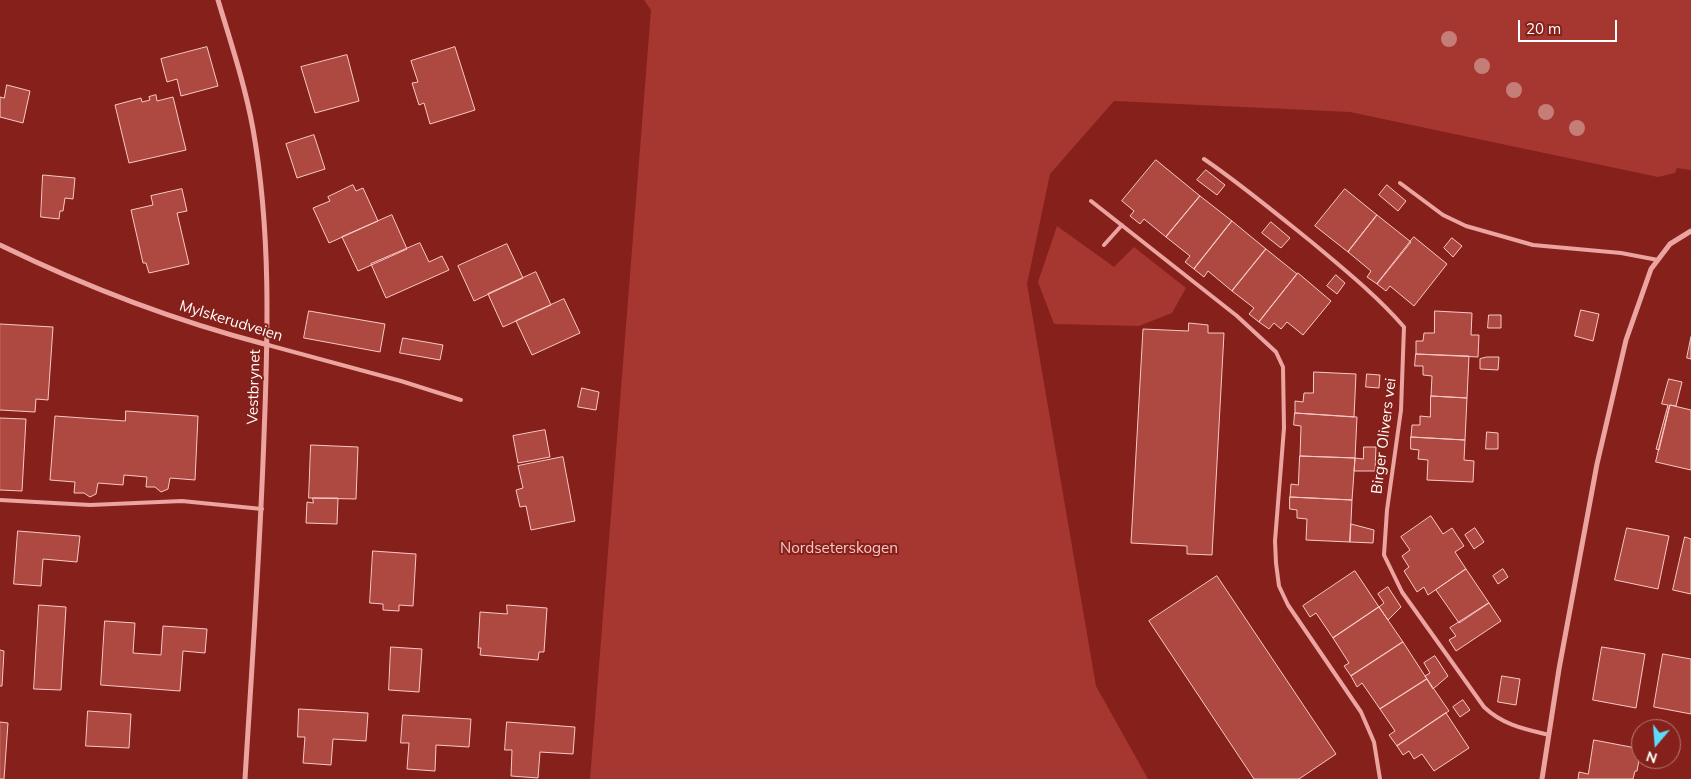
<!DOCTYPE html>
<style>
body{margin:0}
#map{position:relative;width:1691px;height:779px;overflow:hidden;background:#85211a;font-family:Mulish,sans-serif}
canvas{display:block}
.north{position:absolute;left:1631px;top:719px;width:50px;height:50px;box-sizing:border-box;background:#85211a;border:1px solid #b67a76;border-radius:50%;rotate:198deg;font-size:14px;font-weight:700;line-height:20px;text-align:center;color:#fff}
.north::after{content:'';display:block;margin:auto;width:18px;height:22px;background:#5cdbfe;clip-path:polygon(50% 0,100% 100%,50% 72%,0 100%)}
.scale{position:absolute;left:1518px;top:20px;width:99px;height:22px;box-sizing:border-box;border:2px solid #fff;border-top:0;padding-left:6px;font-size:15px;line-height:18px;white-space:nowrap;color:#fff;-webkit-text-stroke:4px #85211a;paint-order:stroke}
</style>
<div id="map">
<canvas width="1691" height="779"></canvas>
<div class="north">N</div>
<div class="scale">20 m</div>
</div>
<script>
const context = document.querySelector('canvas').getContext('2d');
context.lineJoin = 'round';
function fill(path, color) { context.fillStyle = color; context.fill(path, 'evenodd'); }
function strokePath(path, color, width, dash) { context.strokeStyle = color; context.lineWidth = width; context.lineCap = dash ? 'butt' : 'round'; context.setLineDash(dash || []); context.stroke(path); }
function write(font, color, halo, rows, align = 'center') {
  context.font = font + ' Mulish,sans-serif'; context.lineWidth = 4; context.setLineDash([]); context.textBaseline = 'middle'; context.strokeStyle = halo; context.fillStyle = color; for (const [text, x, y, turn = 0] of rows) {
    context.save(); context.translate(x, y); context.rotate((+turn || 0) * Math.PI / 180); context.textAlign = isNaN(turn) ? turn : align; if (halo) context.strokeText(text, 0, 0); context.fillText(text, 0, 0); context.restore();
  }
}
const green = new Path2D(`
 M644,0H1691V170L1677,168L1675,173L1658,177L1350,112L1114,101L1050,174L1027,284L1096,686L1148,779H590L651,10Z
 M1057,226L1114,267L1134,247L1186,288L1172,313L1139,326L1054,324L1038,282Z`);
const building = new Path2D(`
 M207,47L218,86L181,96L177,79L167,82L161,59Z
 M455,47L475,110L430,124L424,103L419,105L412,83L418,82L411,61Z
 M347,55L359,101L315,113L301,67Z
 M7,85L30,91L23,123L0,117V97L4,98Z
 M156,95L157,101L173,97L186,150L129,163L115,105L141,98L142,102L150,100L149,97Z
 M314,135L325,169L297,178L286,144Z
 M1156,160L1200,196L1166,237L1144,219L1140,224L1130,216L1134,211L1122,201Z
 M1206,170L1225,185L1217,195L1197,180Z
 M43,175L75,178L73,199L65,198L63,211H60L59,219L41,217Z
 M353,185L356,191L363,188L378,221L329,243L313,208L330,201L328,197Z
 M1387,185L1406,201L1398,211L1379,195Z
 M182,189L187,211L177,213L189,264L149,273L146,263H143L131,210L153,205L151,196Z
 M1345,189L1377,215L1348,252L1315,226Z
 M1200,196L1232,221L1194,269L1185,262L1190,256L1166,237Z
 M392,215L407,249L358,271L342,237Z
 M1377,215L1411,242L1377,284L1367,277L1371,271L1348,252Z
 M1232,221L1266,249L1232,291L1208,271L1204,277L1194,269Z
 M1271,222L1290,238L1281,248L1262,233Z
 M1414,237L1447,264L1414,306L1390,286L1386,291L1377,284Z
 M1452,238L1462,246L1453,257L1444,248Z
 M420,243L429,262L442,256L449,270L386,298L371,264Z
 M507,244L523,278L474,301L458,266Z
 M1266,249L1297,274L1259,322L1249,314L1254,308L1232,291Z
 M536,272L551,305L503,327L488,294Z
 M1298,273L1331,301L1303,335L1287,322L1281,329L1274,323L1269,329L1259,322Z
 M1336,275L1345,283L1337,294L1327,286Z
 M564,299L580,333L532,355L516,321Z
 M1581,310L1599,314L1593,341L1575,336Z
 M309,311L385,324L380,352L304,338Z
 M1435,311L1472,313L1471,335H1479L1478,357L1416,354V341H1423L1424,333H1434Z
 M1489,315H1501V328H1488Z
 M1189,323L1208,325V333H1224L1212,555L1187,554V546L1131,543L1143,329L1188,331Z
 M0,324L53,327L48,400L36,399L35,412L0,410Z
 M1691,337V359L1687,358Z
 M403,338L443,345L440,360L400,353Z
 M1416,354L1469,356L1467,398L1431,396L1432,376L1423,375V366H1415Z
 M1487,357H1499L1498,370L1480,369V359Z
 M1314,372L1356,374L1354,417L1295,413V401L1303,402L1304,393H1313Z
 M1367,374L1380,375L1379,388L1366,387Z
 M1669,379L1682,382L1676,406L1670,405L1659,450L1656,449L1668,405L1662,404Z
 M582,388L599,392L596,410L578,407Z
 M1431,396L1467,398L1465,440L1411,437L1412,425H1420V416L1430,417Z
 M1670,405L1691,410V470L1656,462Z
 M126,411L198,416L195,480L170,478L168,489L161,492L155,487H146L147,477L124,475L123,485L98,483L96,494L90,497L84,493H74L75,482L50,480L55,416L125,421Z
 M1295,413L1357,417L1355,458L1300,456L1301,426L1294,425Z
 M0,418L26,419L22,491L0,490Z
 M545,430L550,457L518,463L513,436Z
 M1487,432L1498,433V449H1486Z
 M1411,437L1465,440L1464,460L1474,461L1473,482L1427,480L1428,460L1418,459L1419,450L1411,449Z
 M311,445L358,447L356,499L309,498Z
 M1364,447H1376L1375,471H1354L1355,458L1363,459Z
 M1300,456L1355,458L1352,500L1290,497L1291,484L1298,485Z
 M563,457L575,521L531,530L526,506L520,507L516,490L523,488L518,466Z
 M1290,497L1352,500L1350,542L1306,540L1307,519L1297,518V510L1290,509Z
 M313,498H338L337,524L306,523L307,502L313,503Z
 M1431,516L1443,534L1452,528L1464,546L1455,552L1466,569L1428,595L1424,587L1417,592L1404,571L1409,567L1402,556L1410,550L1401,537Z
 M1351,524L1374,530L1373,543L1350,542Z
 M1475,528L1484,542L1474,549L1465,535Z
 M1627,528L1669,536L1658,589L1615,580Z
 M18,531L80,536L77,562L43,559L41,586L14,584Z
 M1685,537L1691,539V594L1673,590Z
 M373,551L416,554L413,606L399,605V611L383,610V604L370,603Z
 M1466,569L1489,603L1459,623L1436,590Z
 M1503,569L1508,577L1498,584L1493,576Z
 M1355,571L1379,607L1333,638L1316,613L1310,617L1303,606Z
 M1217,576L1336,754L1299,779H1254L1149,621Z
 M1388,587L1401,607L1388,620L1379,607L1384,603L1378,594Z
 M1489,603L1501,621L1456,651L1449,640L1456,636L1450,628Z
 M39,605L66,607L61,690L34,689Z
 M507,605L547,608L544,652H539L538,660L480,655L481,648H478L480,612L507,614Z
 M1379,607L1403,642L1351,676L1344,666L1349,663L1333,638Z
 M105,621L135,623L133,653L161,655L163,626L207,629L205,653L183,651L180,691L101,685Z
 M1403,642L1427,679L1380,709L1362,683L1357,687L1351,676Z
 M391,647L422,649L419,692L389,690Z
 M1602,647L1645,654L1636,708L1593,700Z
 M0,650L4,651L2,686H0Z
 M1663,654L1691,659V714L1654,707Z
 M1435,656L1448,676L1433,689L1425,676L1430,673L1424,663Z
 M1502,676L1520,679L1516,705L1498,702Z
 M1427,679L1449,711L1397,746L1389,735L1395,731L1380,709Z
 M1463,700L1470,710L1460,717L1453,707Z
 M299,709L368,713L366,741L333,739L331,765L303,763L305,737H298Z
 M88,711L131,714L129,748L86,746Z
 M1446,713L1469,748L1434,771L1422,754L1414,759L1409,751L1403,755L1397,746Z
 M403,715L471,719L469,747L436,745L435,771L407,769L409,743H401Z
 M0,722L8,723L4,779H0Z
 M507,722L575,727L573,754L540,752L538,778L511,776L512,750H505Z
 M1594,740L1641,749L1637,771H1635L1633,779H1578L1579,772L1588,774Z`);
const lane = new Path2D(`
 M1204,159C1242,185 1278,215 1314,244C1345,270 1377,296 1404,327L1401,410L1387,510L1384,555L1402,592L1484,707C1503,725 1524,729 1549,735
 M1400,183L1443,215L1466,226L1533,245L1621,253L1658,260
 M1091,201L1237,316L1276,352L1283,367L1284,428L1275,541L1276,563L1279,586L1288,605L1361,712L1374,742L1380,779
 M1104,245L1122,225
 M268,345L401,381L461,400
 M0,500L90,505L182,501L262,509`);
const street = new Path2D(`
 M218,0C231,43 245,85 253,129C271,231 268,334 264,436C260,551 252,665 245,779
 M0,245C86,287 175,321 268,345
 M1542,779L1559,669L1597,464L1626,340L1651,269L1670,244L1691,231`);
const trees = [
 [1449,39],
 [1482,66],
 [1514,90],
 [1546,112],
 [1577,128]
];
const streetNames = [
 ["Mylskerudveien",231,321,17],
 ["Vestbrynet",254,387,-88],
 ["Birger Olivers vei",1384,436,-83]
];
const parkNames = [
 ["Nordseterskogen",839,548]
];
fill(green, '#a53630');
fill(building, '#ae4942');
strokePath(building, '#f9c8c5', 1);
strokePath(lane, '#eca4a0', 4);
strokePath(street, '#eca4a0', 5);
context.fillStyle = '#c57d78';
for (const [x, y] of trees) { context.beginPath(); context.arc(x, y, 8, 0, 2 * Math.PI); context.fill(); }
write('15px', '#fff', '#85211a', streetNames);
write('15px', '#f9c8c5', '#85211a', parkNames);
</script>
